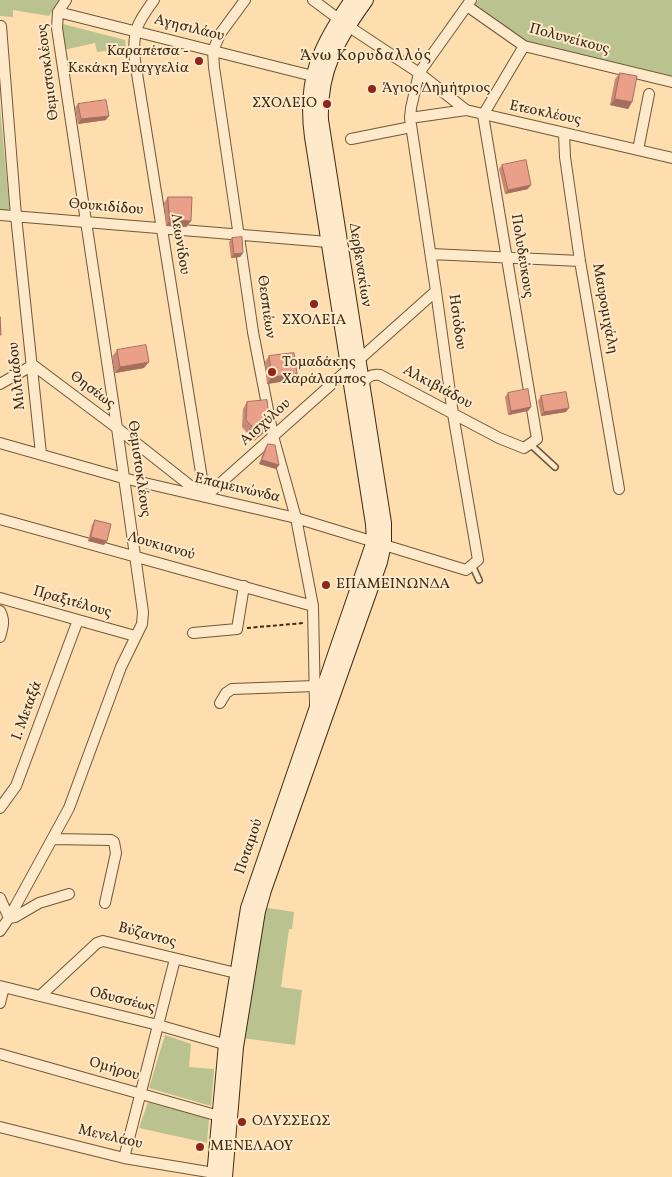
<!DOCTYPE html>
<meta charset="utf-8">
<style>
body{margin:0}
canvas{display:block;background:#feddaf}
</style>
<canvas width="672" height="1177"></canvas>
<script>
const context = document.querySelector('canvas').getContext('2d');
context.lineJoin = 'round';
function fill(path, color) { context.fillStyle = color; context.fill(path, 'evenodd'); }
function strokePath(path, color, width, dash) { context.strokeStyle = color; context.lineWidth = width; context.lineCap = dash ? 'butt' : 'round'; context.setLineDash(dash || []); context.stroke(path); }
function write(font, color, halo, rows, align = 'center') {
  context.font = font + ' Vollkorn,serif'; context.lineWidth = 4; context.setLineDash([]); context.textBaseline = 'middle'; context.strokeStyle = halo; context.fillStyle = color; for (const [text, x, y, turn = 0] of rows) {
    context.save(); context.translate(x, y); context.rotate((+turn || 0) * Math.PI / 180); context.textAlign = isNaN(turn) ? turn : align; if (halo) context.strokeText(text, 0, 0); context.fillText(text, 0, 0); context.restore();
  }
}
const green = new Path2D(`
 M0,0H60L49,16L13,10V17L0,16Z
 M478,0H672V78L653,72L527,41L474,6Z
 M63,24L125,40L126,48L97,52L95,43L63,50L60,28Z
 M0,107L10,213L0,212Z
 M262,907L294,912L292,929H289L281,987L302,990L295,1045L242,1038Z
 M165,1035L191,1044L189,1067L214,1069L211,1106L149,1088Z
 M148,1102L209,1119L207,1143L139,1128Z`);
const path = new Path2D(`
 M247,628L304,623`);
const lane = new Path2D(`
 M530,444L555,467
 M472,565L479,580`);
const street = new Path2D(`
 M154,0C137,23 132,31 135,61L205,497
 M245,0L220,34L213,51L214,67L253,332L273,436L296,518L313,606L315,705
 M313,0L348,26L419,73L466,110
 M467,6L524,46L672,82
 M58,12L313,76
 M1,26L16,216L41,454
 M410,118L466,110L672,158
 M564,133L565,157L580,261L619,489
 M351,139L411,127
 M638,150L649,94
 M0,215L328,242
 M431,254L580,261
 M0,384L33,365L117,428L202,495
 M362,385C367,377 370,374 380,375L499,438L524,448L537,439L483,115L524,46
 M0,443L123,478L296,518L466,570L478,560L453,414L436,291L410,118L411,108L419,73L471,0
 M205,497L436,291
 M0,519L313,606
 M0,598L135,636
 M0,611C5,620 3,627 0,637
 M193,633L237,629L244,586
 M220,703L226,693L232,689L315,686
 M0,808L16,786L78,620
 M53,839L111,840L114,842L116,853L105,903
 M0,898L9,918
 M9,918L15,917L39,903L69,894
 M0,931L9,918L69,808L121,667L142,624L143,612L117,428L57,28L58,12L66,0
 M0,986L158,1025L231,1046
 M40,996L97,943L103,941L236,973
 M0,1003L4,987
 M0,1054L219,1116
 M0,1127L124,1158L214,1173
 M124,1158L175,959`);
const secondary = new Path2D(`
 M214,1177L226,1044L248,908L374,541L373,524L312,137C304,79 320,46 352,0
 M225,1177L236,1047L258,911L264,890L380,562L384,544V523L321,120C319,70 338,39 366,0`);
const wall = new Path2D(`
 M620,73L632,102L628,109L610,105L615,79Z
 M78,104L106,120L78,124L75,108Z
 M502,165L528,189L505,194L499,169Z
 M168,197L191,221L186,227L166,226L164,203Z
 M232,238L243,253L240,257L231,258L229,242Z
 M117,350L144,368L115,373L112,357Z
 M269,356L297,374L292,380L267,384L265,362Z
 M508,393L531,407L528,411L508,415L505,397Z
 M541,396L566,412L541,416L538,401Z
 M247,402L270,425L266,431L254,441L242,427L243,409Z
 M268,444L279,465L276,469L259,464L265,448Z
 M95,520L104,545L88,541L92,525Z`);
const shadedWall = new Path2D(`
 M615,99L632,102L628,109L610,105Z
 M109,116L106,120L78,124L81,119Z
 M531,185L528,189L505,194L508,190Z
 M170,220L191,221L186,227L166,226Z
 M243,253L240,257L231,258L234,254Z
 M149,362L144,368L115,373L120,367Z
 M297,374L292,380L267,384L272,377Z
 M531,407L528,411L508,415L511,411Z
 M569,408L566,412L541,416L544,412Z
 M270,425L266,431L254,441L259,434Z
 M262,460L279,465L276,469L259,464Z
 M91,537L107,541L104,545L88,541Z`);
const building = new Path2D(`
 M620,73L637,76L632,102L615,99Z
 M106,100L109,116L81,119L78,104Z
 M526,160L531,185L508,190L502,165Z
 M168,197H192L191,221L170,220Z
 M242,237L243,253L234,254L232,238Z
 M0,317L1,335H0Z
 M146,345L149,362L120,367L117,350Z
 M294,353L297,374L272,377L269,356Z
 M528,389L531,407L511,411L508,393Z
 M566,392L569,408L544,412L541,396Z
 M267,400L270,425L259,434L246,420L247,402Z
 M268,444L275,445L279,465L262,460Z
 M95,520L111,524L107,541L91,537Z`);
const markers = [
 [199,61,5,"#8f2418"],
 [372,89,5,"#8f2418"],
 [327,104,5,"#8f2418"],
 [314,304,5,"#8f2418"],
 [272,372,5,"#8f2418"],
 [326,585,5,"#8f2418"],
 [242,1122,5,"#8f2418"],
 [200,1147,5,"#8f2418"]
];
const streetNames = [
 ["Αγησιλάου",189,29,14],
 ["Πολυνείκους",569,40,15],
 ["Θεμιστοκλέους",49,72,-97],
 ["Ετεοκλέους",545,114,12],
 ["Θουκιδίδου",106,208,5],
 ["Λεωνίδου",179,244,81],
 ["Πολυδεύκους",521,256,81],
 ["Δερβενακίων",359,265,81],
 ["Θεσπιέων",265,307,82],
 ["Μαυρομιχάλη",604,309,80],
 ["Ησιόδου",456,322,82],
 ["Μιλτιάδου",18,376,-96],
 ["Αλκιβιάδου",437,388,28],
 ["Θησέως",92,391,37],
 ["Αισχύλου",266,423,-42],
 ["Θεμιστοκλέους",138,469,82],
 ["Επαμεινώνδα",237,489,13],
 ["Λουκιανού",161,547,16],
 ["Πραξιτέλους",72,603,16],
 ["Ι. Μεταξά",28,711,-70],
 ["Ποταμού",250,847,-71],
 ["Βύζαντος",147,936,15],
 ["Οδυσσέως",122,1001,14],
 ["Ομήρου",114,1070,16],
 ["Μενελάου",110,1138,13]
];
const poiNames = [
 ["Καραπέτσα -",189,52,"right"],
 ["Κεκάκη Ευαγγελία",189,69,"right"],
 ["Άγιος Δημήτριος",382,89],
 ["ΣΧΟΛΕΙΟ",317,104,"right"],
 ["ΣΧΟΛΕΙΑ",314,321,"center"],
 ["Τομαδάκης",282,363],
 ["Χαράλαμπος",282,380],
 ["ΕΠΑΜΕΙΝΩΝΔΑ",336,585],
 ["ΟΔYΣΣΕΩΣ",252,1122],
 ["ΜΕΝΕΛΑΟΥ",210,1147]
];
const neighbourhoodNames = [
 ["Άνω Κορυδαλλός",366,57]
];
fill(green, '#bac28f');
strokePath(lane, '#6f5839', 8);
strokePath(street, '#6f5839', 12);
strokePath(secondary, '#3f2c12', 16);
strokePath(path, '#3f2c12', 2, [4, 2.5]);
strokePath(lane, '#fee9cb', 5);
strokePath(street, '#fee9cb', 10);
strokePath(secondary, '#fee9cb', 14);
fill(wall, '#c98975');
fill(shadedWall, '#a46f5f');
fill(building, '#ea9f88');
strokePath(building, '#a46f5f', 1);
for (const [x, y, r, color] of markers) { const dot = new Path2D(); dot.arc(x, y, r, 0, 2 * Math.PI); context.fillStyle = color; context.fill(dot); strokePath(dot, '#fee9cb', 2); }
write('15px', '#3f2c12', '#fee9cb', streetNames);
write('15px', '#3f2c12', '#fee9cb', poiNames, 'left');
context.letterSpacing = '1px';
write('16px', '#3f2c12', '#fee9cb', neighbourhoodNames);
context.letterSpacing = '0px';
</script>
